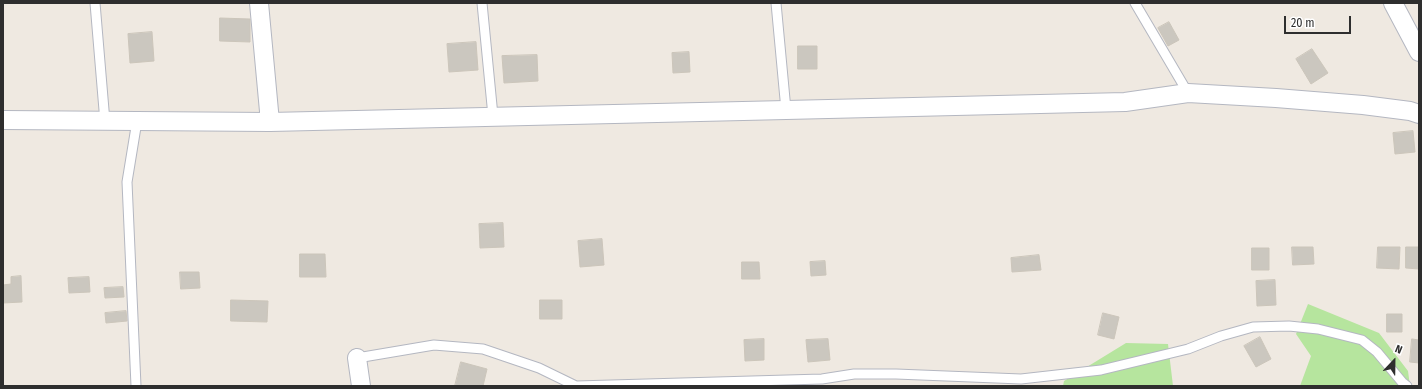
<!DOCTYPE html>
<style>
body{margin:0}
#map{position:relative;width:1422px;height:389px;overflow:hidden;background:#efe9e1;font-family:"Fira Sans Condensed",sans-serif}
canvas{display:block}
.frame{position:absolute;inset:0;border:4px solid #2e2e2e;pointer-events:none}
.north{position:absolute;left:1374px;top:341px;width:40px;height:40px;-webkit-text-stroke:3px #fff;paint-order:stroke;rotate:22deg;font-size:11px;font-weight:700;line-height:16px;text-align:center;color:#2e2e2e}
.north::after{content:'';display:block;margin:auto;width:14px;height:18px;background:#2e2e2e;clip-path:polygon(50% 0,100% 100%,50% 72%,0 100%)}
.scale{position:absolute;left:1284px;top:16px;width:67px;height:18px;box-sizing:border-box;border:2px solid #2e2e2e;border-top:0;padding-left:5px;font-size:12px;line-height:14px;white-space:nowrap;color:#2e2e2e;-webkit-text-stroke:3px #fff;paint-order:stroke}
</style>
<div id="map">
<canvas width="1422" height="389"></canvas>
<div class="frame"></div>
<div class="north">N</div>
<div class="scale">20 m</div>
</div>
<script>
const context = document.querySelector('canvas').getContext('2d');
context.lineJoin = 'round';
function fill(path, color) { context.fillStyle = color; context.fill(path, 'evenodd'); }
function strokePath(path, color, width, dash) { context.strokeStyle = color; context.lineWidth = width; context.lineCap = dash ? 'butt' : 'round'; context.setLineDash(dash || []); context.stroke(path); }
const green = new Path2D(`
 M1308,304L1379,333L1408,371L1410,386H1300L1311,356L1296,334Z
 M1126,343L1168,344L1173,386H1063L1064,381Z`);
const building = new Path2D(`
 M220,18L250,19V42L220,41Z
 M1169,22L1179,40L1168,46L1158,28Z
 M152,32L154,61L130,63L128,34Z
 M476,42L478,70L449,72L447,44Z
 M798,46H817V69H798Z
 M1312,49L1328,73L1311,84L1296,59Z
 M689,52L690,72L673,73L672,53Z
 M537,55L538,81L504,83L502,56Z
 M1413,131L1415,152L1395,154L1393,133Z
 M503,223L504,247L480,248L479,224Z
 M602,239L604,265L580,267L578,241Z
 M1292,247H1313L1314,264L1293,265Z
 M1378,247H1400L1399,269L1377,268Z
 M1406,247H1419V269L1406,268Z
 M1252,248H1269V270H1252Z
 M300,254H325L326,277H300Z
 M1039,255L1041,270L1012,272L1011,258Z
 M825,261L826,275L811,276L810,262Z
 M742,262H759L760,279H742Z
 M180,272H199L200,288L181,289Z
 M21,276L22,302L3,303V285L11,284V277Z
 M89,277L90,292L69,293L68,278Z
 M1275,280L1276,305L1257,306L1256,281Z
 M123,287L124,297L105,298L104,288Z
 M231,300L268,301L267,322L231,321Z
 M540,300H562V319H540Z
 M126,311L127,321L106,323L105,313Z
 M1103,313L1119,317L1114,339L1098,335Z
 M1387,314H1402V332H1387Z
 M1260,337L1271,359L1256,367L1244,346Z
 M764,339V360L745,361L744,340Z
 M828,339L830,360L808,362L806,340Z
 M1412,339L1419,340V363L1410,362Z
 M461,362L487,369L483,386H455Z`);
const service = new Path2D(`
 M95,3L105,122
 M482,3L493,116
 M776,3L786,110
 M1135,3L1188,93
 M357,358L434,345L483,349L539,368L576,386L822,379L854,374H896L1021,379L1101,370L1188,349L1221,336L1253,327L1289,326L1318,329L1362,340L1377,352L1402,382L1407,386
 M136,386L127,182L137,121`);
const minor = new Path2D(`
 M259,3L270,122
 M1393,3L1419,52
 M3,120L270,122L786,110L1125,102L1188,93L1276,98L1363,105L1410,111L1419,114
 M357,358L361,386`);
fill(green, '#b6e59e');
fill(building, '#cbc7bf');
strokePath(building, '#cbc5ba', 1);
strokePath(service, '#b4b7c1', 11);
strokePath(minor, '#b4b7c1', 20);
strokePath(service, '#fff', 9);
strokePath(minor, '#fff', 18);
</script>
